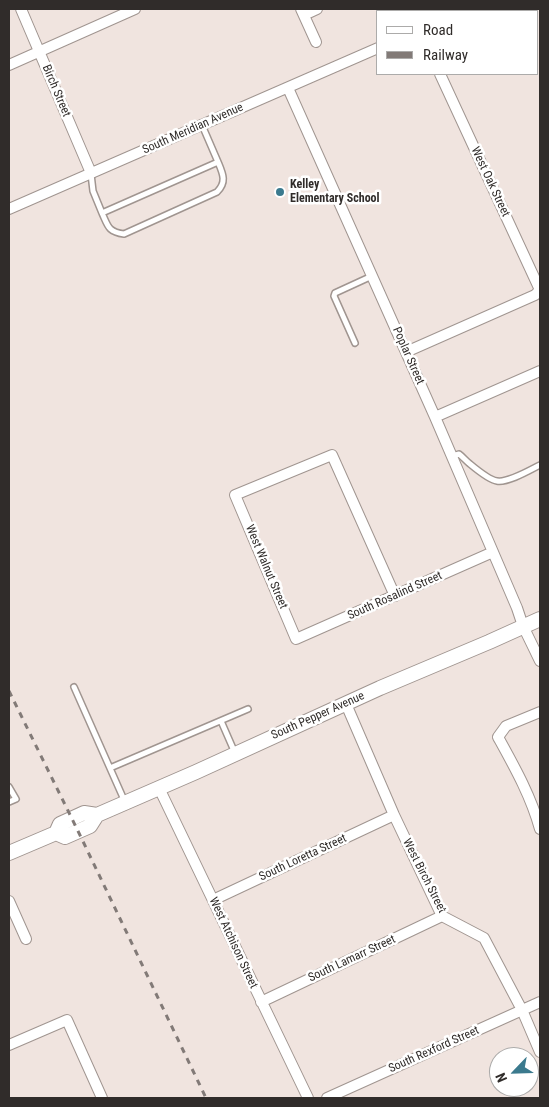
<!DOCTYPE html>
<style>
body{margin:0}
#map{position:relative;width:549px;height:1107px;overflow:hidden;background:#f0e4df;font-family:"Roboto Condensed",sans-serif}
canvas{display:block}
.frame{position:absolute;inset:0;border:10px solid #302c2a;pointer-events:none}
.legend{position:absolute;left:376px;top:10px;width:162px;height:65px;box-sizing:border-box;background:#fff;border:1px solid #acabaa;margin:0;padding:6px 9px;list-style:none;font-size:15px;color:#302c2a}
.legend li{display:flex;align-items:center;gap:10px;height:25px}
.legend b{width:25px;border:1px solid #acabaa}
.north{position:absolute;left:489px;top:1047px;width:50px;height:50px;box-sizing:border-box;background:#fff;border:1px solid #acabaa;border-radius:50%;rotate:246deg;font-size:14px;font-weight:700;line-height:20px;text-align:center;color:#302c2a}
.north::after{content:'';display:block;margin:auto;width:18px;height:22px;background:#3b7a8e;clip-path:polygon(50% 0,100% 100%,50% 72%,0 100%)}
</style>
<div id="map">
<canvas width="549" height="1107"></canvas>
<div class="frame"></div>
<ul class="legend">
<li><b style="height:6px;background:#fff"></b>Road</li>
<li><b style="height:6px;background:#827a77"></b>Railway</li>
</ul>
<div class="north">N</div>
</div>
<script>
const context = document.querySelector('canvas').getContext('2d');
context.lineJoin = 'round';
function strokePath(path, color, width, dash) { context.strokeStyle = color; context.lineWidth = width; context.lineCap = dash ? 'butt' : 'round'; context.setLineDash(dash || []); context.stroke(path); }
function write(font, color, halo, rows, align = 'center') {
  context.font = font + ' "Roboto Condensed",sans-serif'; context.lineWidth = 5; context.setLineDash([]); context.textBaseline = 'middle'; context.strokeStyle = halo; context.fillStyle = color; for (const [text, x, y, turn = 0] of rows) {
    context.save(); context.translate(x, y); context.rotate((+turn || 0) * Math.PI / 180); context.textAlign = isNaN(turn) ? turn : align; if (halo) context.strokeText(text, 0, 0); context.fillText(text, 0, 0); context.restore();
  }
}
const lane = new Path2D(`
 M91,174L93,191L102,213L218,162L202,125
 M102,213C108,226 108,232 124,234L217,192C227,182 223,174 218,162
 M355,343L334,296L335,293L372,276
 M452,456L459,454C463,457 466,461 470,464C476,469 490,480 497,481C508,483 530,470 540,465
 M74,687L125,802
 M221,721L235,753
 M110,768L248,709
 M9,787L16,799L9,802`);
const street = new Path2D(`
 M21,9L91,173
 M301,9L316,42
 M462,11L468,9
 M304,15L317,9
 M9,65L135,9
 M440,74L540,290
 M288,88L435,417L517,608L523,626L540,661
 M9,209L378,48
 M406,352L535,295L540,290
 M435,417L540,371
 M395,596L332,455L235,495L296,639L493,552
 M346,704L394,815L442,916L484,938L522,1010L540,1052
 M540,712L506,726L498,737C514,766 531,796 540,829
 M159,788L308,1098
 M213,900L394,815
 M9,901L26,939
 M261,1002L442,916
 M9,1045L67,1020L102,1098
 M327,1098L540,1002`);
const secondary = new Path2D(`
 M56,833L65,837L90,826L97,815L196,772L380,688L489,642L540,619
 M9,853L56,833L60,824L84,813L97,815`);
const rail = new Path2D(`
 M9,691L78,831L206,1098`);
const markers = [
 [280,192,5,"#3b7a8e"]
];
const streetNames = [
 ["Birch Street",56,91,67],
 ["South Meridian Avenue",193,129,-24],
 ["West Oak Street",490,182,65],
 ["Poplar Street",408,356,66],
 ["West Walnut Street",266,567,67],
 ["South Rosalind Street",395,596,-24],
 ["South Pepper Avenue",318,716,-24],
 ["South Loretta Street",303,858,-25],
 ["West Birch Street",424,876,63],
 ["West Atchison Street",233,943,65],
 ["South Lamarr Street",352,959,-25],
 ["South Rexford Street",434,1050,-24]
];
const poiNames = [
 ["Kelley",290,185],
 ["Elementary School",290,199]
];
strokePath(lane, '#a09590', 8);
strokePath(street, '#a09590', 12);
strokePath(secondary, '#a09590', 16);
strokePath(lane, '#fff', 5);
strokePath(street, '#fff', 10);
strokePath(secondary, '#fff', 14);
strokePath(rail, '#827a77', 3, [6, 6]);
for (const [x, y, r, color] of markers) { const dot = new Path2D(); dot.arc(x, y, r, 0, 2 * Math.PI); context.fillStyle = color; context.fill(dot); strokePath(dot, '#fff', 2); }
write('12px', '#302c2a', '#fff', streetNames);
write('bold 12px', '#302c2a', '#fff', poiNames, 'left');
</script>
